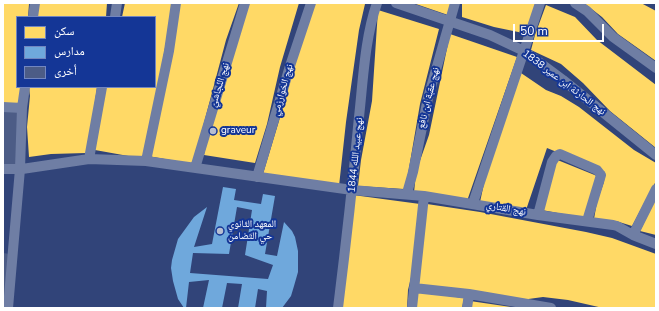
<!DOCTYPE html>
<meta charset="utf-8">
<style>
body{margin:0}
#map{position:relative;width:659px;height:311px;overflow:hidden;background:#314479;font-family:"Nunito Sans","Noto Naskh Arabic",sans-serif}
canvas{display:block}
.frame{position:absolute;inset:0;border:4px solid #fff;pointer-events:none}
.legend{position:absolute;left:16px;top:16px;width:140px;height:72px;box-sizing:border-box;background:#143696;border:1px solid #7286c0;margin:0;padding:5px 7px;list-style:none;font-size:12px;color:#fff}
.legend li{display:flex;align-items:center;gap:8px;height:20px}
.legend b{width:20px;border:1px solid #7286c0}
.scale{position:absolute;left:513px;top:24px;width:91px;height:18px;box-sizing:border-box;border:2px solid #fff;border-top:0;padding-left:5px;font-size:12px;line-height:14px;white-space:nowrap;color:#fff;-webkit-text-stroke:3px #143696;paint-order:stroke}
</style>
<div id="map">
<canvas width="659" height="311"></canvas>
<div class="frame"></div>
<ul class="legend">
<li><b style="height:11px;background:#ffd966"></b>سكن</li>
<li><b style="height:11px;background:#6fa8dc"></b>مدارس</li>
<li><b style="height:11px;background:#4c5c86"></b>أخرى</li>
</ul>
<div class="scale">50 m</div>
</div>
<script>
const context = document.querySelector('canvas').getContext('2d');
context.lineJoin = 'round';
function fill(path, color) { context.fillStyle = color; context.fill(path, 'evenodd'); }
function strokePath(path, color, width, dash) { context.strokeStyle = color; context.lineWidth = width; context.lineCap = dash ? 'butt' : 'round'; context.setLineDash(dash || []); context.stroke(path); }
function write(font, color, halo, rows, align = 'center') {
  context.font = font + ' "Nunito Sans","Noto Naskh Arabic",sans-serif'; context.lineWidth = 4; context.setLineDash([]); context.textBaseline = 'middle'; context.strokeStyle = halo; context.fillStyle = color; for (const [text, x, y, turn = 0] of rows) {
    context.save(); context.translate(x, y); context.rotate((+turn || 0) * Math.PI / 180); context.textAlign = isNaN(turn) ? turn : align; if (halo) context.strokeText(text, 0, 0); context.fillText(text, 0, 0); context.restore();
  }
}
const homes = new Path2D(`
 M3,3L29,4L28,17H17V87H22L21,106L3,104Z
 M38,3H107L106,17H36Z
 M125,3H173L145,159L95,150L106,87H155V17H122Z
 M179,3H239L226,40L193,164L148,156Z
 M249,3H299L280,67L267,124L255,163L204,155L209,132Z
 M314,3L365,4L359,30L346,122L339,186L263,174L282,111L292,72Z
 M413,3H452L448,15Z
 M462,3H537L528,34L494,27L462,17Z
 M584,3H641L656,11V61L618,34L602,17Z
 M546,5L575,17L597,40L656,85V148L610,111L583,83L561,64L531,50L535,35Z
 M378,10L439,29L420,104L408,174L404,189L358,186L361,160L372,101Z
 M450,34L517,57L467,201L414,193L416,172L429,135Z
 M521,73L546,90L561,96L579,107L634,150L656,163V181L632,226L616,221L594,219L597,202L604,182L605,172L547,148L526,210L480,202L485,179Z
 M29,87H97L90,137L86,153L51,154L29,157L27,127L30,96Z
 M555,159L597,176L584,218L542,210Z
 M353,195L420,204L414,265L408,290L407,308H341Z
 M656,198V235L640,231Z
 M427,204L480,212L586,232L612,238L656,254V308H603L568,300L543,297L521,300L418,284Z
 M416,292L464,298L462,308H416Z
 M470,301L511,307V308H469Z`);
const schools = new Path2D(`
 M223,187L236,189L234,200L261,204L263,194L275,196L265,254L277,256L284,222L292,231L295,237L298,251V272L294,286L291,296L282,308H266L267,291L258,289L255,308H238L242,284L227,283L222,308H203L209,280L189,282L186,308H184L178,299L173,281L171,268L172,260L178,239L194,217L207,207L194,247L212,244ZM237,207L252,210L245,255L273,265L268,279L190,273L193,253L229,254Z`);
const building = new Path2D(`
 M3,110H18L16,166H3Z
 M3,253L10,254L4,308H3Z`);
const street = new Path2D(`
 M396,3L490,35L524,51L563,80L656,155
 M575,3L587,11L613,37L656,68
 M33,17L35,3
 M115,17L117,3
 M3,107L22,108
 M89,159L102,87
 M146,161L169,51L176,3
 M195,168L245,3
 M3,169H22L89,159L146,161L352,190L424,196L538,215L613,225L617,226L633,235L656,244
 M257,177L290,66L311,3
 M407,193L413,172L428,98L455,3
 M473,203L540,3
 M538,215L552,162L556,156L560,154L597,170L601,175L587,221
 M633,235L656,189
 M414,288L469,294L551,308
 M8,308L20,169L22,108L25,87
 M338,308C346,244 353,181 359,117C363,81 365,37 377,3
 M412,308L424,196
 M467,308L469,294`);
const markers = [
 [213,131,4,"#b7bed0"],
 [220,231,4,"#b7bed0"]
];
const streetNames = [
 ["نهج الحارثة ابن عمير 1838",564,83,37],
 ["نهج النّجاشيّ",220,85,-73],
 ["نهج الخوارزمي",283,90,-74],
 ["نهج عقبة ابن نافع",429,98,-76],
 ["نهج عبيد اللله 1844",356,155,-84],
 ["نهج القتاري",506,209,10]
];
const poiNames = [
 ["graveur",221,131],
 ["المعهد الثّانوي",228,225],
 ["حي التّضامن",228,237]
];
fill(homes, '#ffd966');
fill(schools, '#6fa8dc');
fill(building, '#4c5c86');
strokePath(street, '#6f7ea4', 10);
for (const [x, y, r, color] of markers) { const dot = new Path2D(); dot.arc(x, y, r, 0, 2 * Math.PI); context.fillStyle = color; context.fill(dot); strokePath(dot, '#143696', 1.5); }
write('10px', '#fff', '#143696', streetNames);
write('10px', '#fff', '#143696', poiNames, 'left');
</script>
